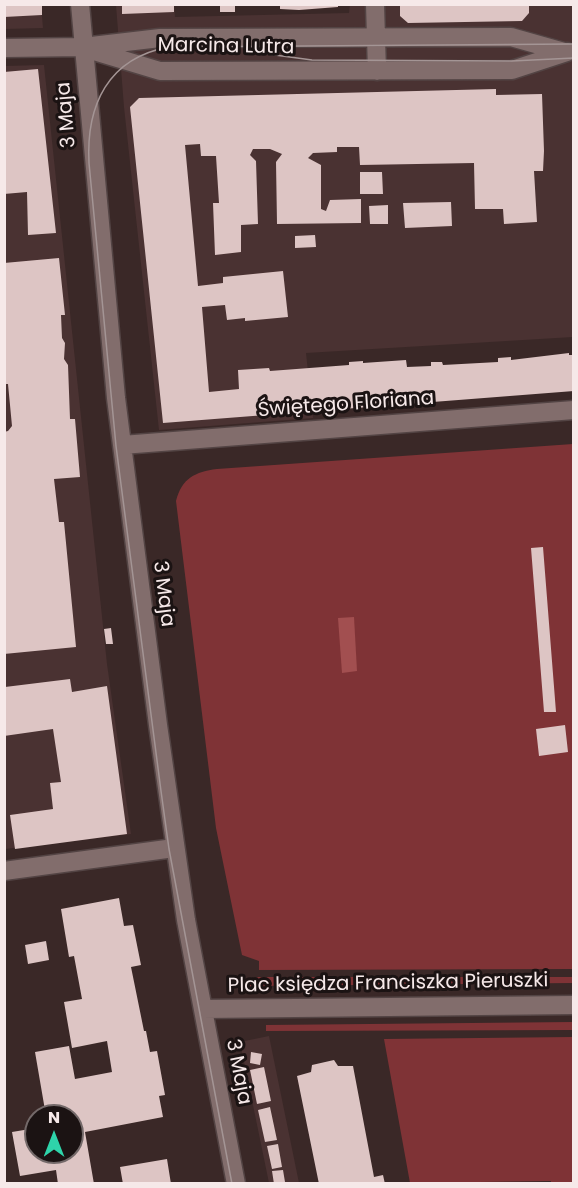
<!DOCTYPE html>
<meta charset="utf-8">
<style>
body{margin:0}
#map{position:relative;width:578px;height:1188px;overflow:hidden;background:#3a2827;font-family:Poppins,sans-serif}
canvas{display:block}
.frame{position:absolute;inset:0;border:6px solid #f6e9e9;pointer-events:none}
.north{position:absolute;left:24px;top:1104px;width:60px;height:60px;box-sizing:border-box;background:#1b1313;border:2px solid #736969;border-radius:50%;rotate:0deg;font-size:16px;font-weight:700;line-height:24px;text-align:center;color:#f6e9e9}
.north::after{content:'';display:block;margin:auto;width:21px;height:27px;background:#2ed4aa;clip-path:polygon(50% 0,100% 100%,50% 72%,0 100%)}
</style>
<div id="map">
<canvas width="578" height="1188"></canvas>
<div class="frame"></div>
<div class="north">N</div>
</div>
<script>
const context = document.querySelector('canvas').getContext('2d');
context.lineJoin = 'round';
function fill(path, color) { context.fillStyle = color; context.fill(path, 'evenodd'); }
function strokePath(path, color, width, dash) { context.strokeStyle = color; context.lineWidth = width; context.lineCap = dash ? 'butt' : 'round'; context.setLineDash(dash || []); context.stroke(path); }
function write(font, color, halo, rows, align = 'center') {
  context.font = font + ' Poppins,sans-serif'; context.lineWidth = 6; context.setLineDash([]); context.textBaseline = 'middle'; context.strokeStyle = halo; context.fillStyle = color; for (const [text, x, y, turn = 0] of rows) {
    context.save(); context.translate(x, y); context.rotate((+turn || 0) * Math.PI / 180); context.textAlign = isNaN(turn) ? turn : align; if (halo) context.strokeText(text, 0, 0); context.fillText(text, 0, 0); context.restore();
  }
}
const built = new Path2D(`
 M350,4L573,5V337L306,353L313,418L159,430L124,107L116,5H174L175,17L349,13Z
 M4,5H41L43,28L5,29Z
 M44,65L107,664L131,834L5,849L4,66Z
 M269,1036L299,1183H269L240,1042Z`);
const green = new Path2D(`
 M573,444V969L259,970V961L242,955L216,828L176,501C182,478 195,472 217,469Z
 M257,977H573L574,983L247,986Z
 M573,1022V1030L266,1031V1025Z
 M573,1037V1183H551V1181L410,1183L384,1039Z`);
const water = new Path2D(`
 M354,617L357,671L342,673L338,618Z`);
const building = new Path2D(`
 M4,4H42V15L4,17Z
 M122,4H174V12L122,14Z
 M220,4H235V12H220Z
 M280,4H338V7L299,10L280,9Z
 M400,4H529V13L522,21L408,23L400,16Z
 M38,69L56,233L28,235L27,192L4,194V72Z
 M496,89V95L542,94L544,151L543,171H534L537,222L504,224L503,209H475L474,163L360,165L359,147H337V152L313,153L308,158L321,165V209L326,211L330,200L361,199V223L277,224L276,162L282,154L270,149H253L250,155L256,161L258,224L241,225V252L215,255L213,203H219L216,156H201L200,144L185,145L198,286L223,283V277L283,271L288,317L245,321V318L227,320L225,305L202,307L209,392L239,389L238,370L269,368L270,371L349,365V362L363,361V363L406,360L407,367L431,366V362H442L443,365L498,362V358L511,357V360L569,353V355H574V391L163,423L130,107L139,98Z
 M360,172H382L383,194H360Z
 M451,202L452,226L405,228L403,203Z
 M388,205V224H370L369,206Z
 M315,235L316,247L295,248V236Z
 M59,258L65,315H61L62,338L65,343L64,359L68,365L70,419H75L80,477L54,479L59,522H64L76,647L4,654V432L8,431L12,426L8,384H4V263Z
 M543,547L556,712H544L531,548Z
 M111,628L113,644H106L104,629Z
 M70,679L72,692L107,686L127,834L15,849L10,815L53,809L50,783L61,782L53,729L4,736L5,687Z
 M565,725L568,752L539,756L536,729Z
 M119,898L124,926L133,925L141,965L131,967L144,1031H146L150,1052L157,1051L165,1095L159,1096L163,1117L85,1132L94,1184H58L56,1170L20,1176L12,1132L36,1128V1152H72V1116H46L35,1052L69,1046L75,1079L112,1072L107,1041L72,1048L64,1002L82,999L74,956L69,957L61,909Z
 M46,941L49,960L28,964L25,945Z
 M251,1052L262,1054L260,1065L250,1063Z
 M334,1060L338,1066H353L374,1177L383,1175L385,1184H319L297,1076L311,1072L312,1065Z
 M264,1067L271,1101L257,1104L250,1070Z
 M270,1107L277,1140L265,1142L258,1110Z
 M278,1144L282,1167L272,1169L267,1146Z
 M167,1159L171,1184H123L120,1167Z
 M283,1170L285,1182L274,1184L272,1171Z`);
const minor = new Path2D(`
 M80,4L116,398L158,725L186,920L236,1184
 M375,4L377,71
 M4,48L83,47L160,38L511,37L564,52
 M87,49L160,71L512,70L567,52
 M122,445L574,410
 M4,871L174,848
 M203,1009L574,1005`);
const tram = new Path2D(`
 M260,53L312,60L512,61L574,58
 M232,1184L169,849L161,791L116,446L89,163C86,105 108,58 169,47L574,44`);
const streetNames = [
 ["Marcina Lutra",226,47,1],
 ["3 Maja",67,115,-95],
 ["Świętego Floriana",346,405,-4],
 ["3 Maja",163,594,83],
 ["Plac księdza Franciszka Pieruszki",388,984,-1],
 ["3 Maja",238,1072,79]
];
fill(built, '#4a3232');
fill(green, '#7f3336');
fill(water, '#a24f50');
fill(building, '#ddc5c4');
strokePath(minor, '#534444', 21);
strokePath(minor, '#826d6c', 18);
strokePath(tram, '#a49595', 1.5);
write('20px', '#f6e9e9', '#1b1313', streetNames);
</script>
